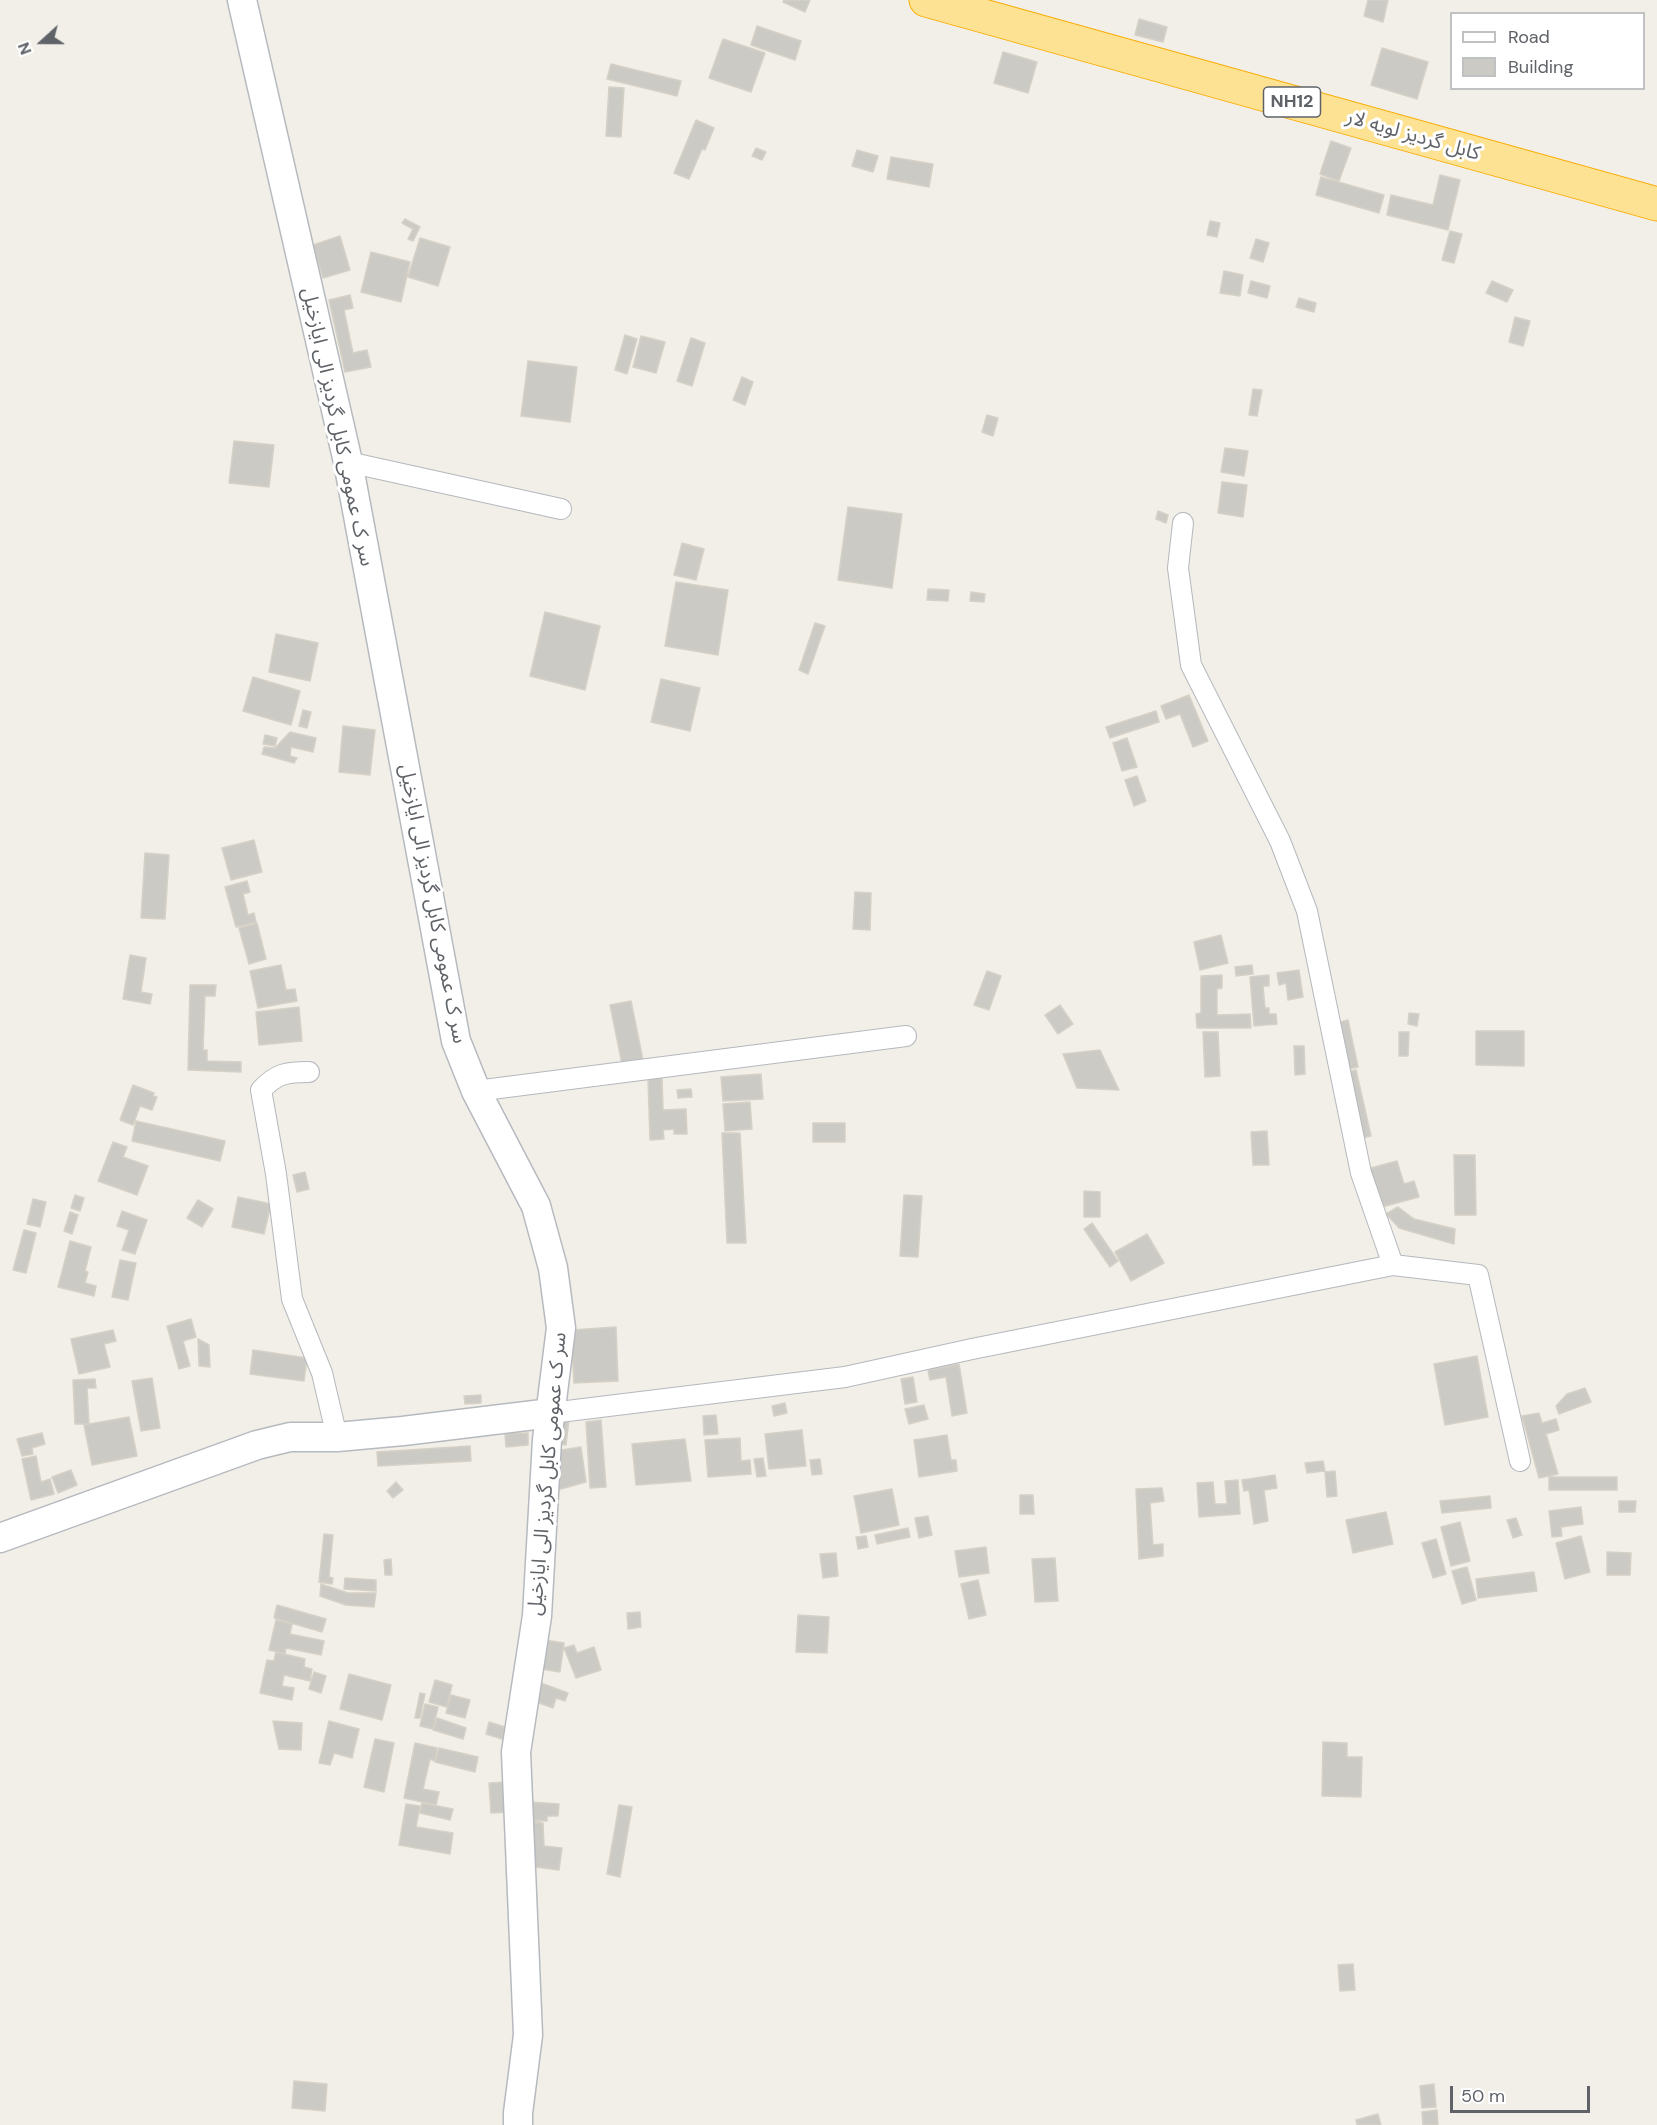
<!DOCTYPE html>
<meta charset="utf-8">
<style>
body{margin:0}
#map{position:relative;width:1657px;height:2125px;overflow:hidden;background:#f1efe8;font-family:"DM Sans",sans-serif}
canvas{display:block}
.legend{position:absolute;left:1450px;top:12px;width:195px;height:78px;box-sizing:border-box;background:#fff;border:2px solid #bfc1c3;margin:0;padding:8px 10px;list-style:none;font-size:18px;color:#5f6368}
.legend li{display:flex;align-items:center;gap:12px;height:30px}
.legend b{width:30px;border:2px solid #bfc1c3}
.north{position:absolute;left:12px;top:12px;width:60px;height:60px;-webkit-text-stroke:4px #fff;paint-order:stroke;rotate:249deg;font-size:16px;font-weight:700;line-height:24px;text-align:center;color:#5f6368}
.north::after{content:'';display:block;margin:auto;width:21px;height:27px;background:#5f6368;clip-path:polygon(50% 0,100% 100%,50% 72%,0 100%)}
.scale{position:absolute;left:1450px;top:2086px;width:140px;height:27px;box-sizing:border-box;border:3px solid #5f6368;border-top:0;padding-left:8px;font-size:18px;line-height:21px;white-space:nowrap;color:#5f6368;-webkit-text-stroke:4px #fff;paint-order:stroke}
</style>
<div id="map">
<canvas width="1657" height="2125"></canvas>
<ul class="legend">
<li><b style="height:8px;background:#fff"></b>Road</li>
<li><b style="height:16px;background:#cccac5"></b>Building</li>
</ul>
<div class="north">N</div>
<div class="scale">50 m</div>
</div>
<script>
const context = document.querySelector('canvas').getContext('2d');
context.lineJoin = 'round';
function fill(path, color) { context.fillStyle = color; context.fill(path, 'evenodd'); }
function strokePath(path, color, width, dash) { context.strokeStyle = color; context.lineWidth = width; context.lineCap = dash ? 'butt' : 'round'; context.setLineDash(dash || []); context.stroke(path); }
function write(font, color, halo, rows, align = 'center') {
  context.font = font + ' "DM Sans","Noto Sans Arabic",sans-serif'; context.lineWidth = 6; context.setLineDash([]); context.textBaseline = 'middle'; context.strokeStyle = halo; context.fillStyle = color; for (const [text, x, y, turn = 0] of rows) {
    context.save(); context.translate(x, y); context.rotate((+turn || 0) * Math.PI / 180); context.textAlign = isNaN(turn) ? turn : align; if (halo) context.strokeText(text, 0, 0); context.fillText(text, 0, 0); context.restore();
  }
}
const building = new Path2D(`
 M784,0H810L805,12L783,2Z
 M1368,0H1388L1383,22L1364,16Z
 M1139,19L1167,27L1163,42L1135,35Z
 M757,26L801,41L795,60L751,45Z
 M723,39L765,53L751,92L709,78Z
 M1382,48L1428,62L1417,99L1371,85Z
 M1003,52L1037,62L1028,93L994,83Z
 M611,64L681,81L677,96L607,79Z
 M609,87L624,88L621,137L606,136Z
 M696,120L714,128L705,150L702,149L689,179L674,173Z
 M1331,141L1351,148L1339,181L1320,174Z
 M756,148L766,152L762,160L752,156Z
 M857,150L878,156L873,172L852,166Z
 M891,157L933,164L929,187L887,179Z
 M1440,175L1460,180L1448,230L1387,215L1391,195L1433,205Z
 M1321,177L1384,195L1379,213L1316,195Z
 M405,219L420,227L413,241L408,239L413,229L402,223Z
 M1210,221L1220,223L1217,237L1207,235Z
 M1450,231L1462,234L1454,263L1442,260Z
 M340,236L350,270L323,278L313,245Z
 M420,238L450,247L438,286L408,277Z
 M1256,239L1269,243L1263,262L1250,258Z
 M371,252L410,262L401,302L361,292Z
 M1224,271L1243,275L1240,296L1220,293Z
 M1251,281L1270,286L1267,298L1248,293Z
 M1492,281L1513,290L1507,302L1486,293Z
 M350,295L353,308L344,310L353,353L367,350L371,367L345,372L329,300Z
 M1299,298L1316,303L1314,312L1296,307Z
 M1515,317L1530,321L1523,346L1509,342Z
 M625,335L637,339L627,374L615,370Z
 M641,336L665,342L656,373L633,367Z
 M691,338L705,343L692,386L677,381Z
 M528,361L577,367L570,422L521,416Z
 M742,377L753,382L745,405L733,400Z
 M1253,389L1262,390L1257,416L1249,415Z
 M987,415L998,418L993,436L982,432Z
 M234,441L274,445L269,487L229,483Z
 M1225,448L1248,451L1244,476L1221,472Z
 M1222,482L1247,485L1243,517L1218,513Z
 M848,507L902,514L892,588L838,580Z
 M1158,511L1168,515L1166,523L1156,519Z
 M682,543L704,549L696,580L674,575Z
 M676,582L728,590L718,655L665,646Z
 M928,589L949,590L948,601L927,600Z
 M971,592L985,594L984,602L970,601Z
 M545,612L600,626L585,690L530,676Z
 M815,623L825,626L808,674L799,670Z
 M276,634L318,643L310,681L269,672Z
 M253,677L300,691L291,725L243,711Z
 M661,679L700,688L690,731L651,722Z
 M1189,695L1208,741L1193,747L1180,714L1166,719L1161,706Z
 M303,710L311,712L307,728L299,726Z
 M1156,711L1159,722L1110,738L1106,727Z
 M343,726L375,730L370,775L339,772Z
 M290,732L316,738L313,752L291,747L290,756L297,758L294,763L262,754L264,747L275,748Z
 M265,735L277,738L275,746L263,744Z
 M1127,738L1137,767L1122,771L1113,743Z
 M1137,776L1146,801L1134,806L1125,780Z
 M254,840L262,872L231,880L222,848Z
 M145,853L169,855L165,919L141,918Z
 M247,881L250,892L243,894L248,915L254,913L256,922L236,927L225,887Z
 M855,892L871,893L870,930L853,929Z
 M257,923L266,959L249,964L239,928Z
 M1221,935L1228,963L1200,970L1194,942Z
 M130,955L146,958L141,992L152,994L150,1004L123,999Z
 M281,965L286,990L295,989L297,1001L258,1008L250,971Z
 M1252,965L1253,974L1236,976L1235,967Z
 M1299,970L1303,997L1288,1000L1286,983L1279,985L1277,973Z
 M987,971L1001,976L989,1010L974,1005Z
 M1222,975V988L1217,989V1015L1250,1014L1251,1028H1197L1196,1014L1201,1013V976Z
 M1269,975V986H1263L1265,1008H1269V1014H1276L1277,1024L1254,1026L1250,977Z
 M190,985H216L215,996H205L203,1050H207V1061L241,1062V1072L188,1070Z
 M631,1001L643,1060L622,1064L610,1005Z
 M1060,1005L1073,1024L1058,1034L1045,1015Z
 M299,1007L302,1041L259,1045L256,1012Z
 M1409,1013L1419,1014L1417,1026L1408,1024Z
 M1348,1020L1358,1067L1343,1070L1333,1024Z
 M1476,1031H1524V1066L1476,1065Z
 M1203,1032H1218L1220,1076L1205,1077Z
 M1399,1032H1409L1408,1056H1399Z
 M1294,1046H1304L1305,1074L1295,1075Z
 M1100,1050L1119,1090L1077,1088L1063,1054Z
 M1356,1070L1371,1136L1358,1139L1342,1073Z
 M761,1074L763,1099L723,1101L721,1077Z
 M662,1078L663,1110L686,1109L687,1134H674V1129L663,1130L664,1139L650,1140L648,1079Z
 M133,1085L154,1093L153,1096L157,1097L152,1110L140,1106L133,1125L120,1120Z
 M691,1089L692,1097L678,1098L677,1090Z
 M750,1102L752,1129L725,1131L723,1104Z
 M136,1121L225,1141L220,1161L132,1141Z
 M813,1123H845V1142H813Z
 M1267,1131L1269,1165H1253L1251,1132Z
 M722,1133H740L746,1243H727Z
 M113,1142L127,1147L123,1157L148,1166L137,1195L98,1181Z
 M1454,1155H1475L1476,1215H1455Z
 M1397,1161L1404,1184L1414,1181L1419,1197L1378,1208L1367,1169Z
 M305,1172L309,1189L297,1192L293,1175Z
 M1084,1191L1100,1192V1217H1084Z
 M75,1195L84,1198L80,1211L71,1208Z
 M904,1195L922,1196L918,1257L900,1256Z
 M238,1197L271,1204L264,1234L232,1227Z
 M33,1199L46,1202L40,1227L27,1224Z
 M198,1200L213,1209L202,1227L187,1218Z
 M1398,1207L1414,1219L1455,1229L1454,1244L1399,1228L1386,1214Z
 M122,1211L147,1220L135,1254L122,1250L129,1230L117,1226Z
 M70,1212L78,1215L72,1234L64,1231Z
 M1092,1223L1118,1261L1110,1267L1084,1229Z
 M24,1230L36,1233L26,1273L13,1270Z
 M1147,1234L1164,1263L1131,1281L1115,1252Z
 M70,1241L91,1247L85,1271L88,1272L85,1283L96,1286L94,1296L58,1287Z
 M120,1260L136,1263L128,1300L112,1297Z
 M191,1319L196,1337L183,1341L190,1366L179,1369L167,1326Z
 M616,1327L618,1381L574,1383L571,1330Z
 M113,1330L116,1341L104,1344L110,1367L79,1374L71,1339Z
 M198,1339L209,1345L210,1367L199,1366Z
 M253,1350L307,1358L304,1381L250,1374Z
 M1477,1356L1488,1417L1445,1425L1434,1364Z
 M959,1364L967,1413L952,1416L946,1377L930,1380L928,1370Z
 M913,1377L917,1402L905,1404L901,1379Z
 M152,1378L160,1428L141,1431L132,1381Z
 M95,1379L96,1388H87L89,1424H75L73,1380Z
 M1585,1388L1591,1402L1559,1414L1556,1406L1567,1394Z
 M481,1395V1403L465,1404L464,1396Z
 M785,1403L787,1413L774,1416L772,1406Z
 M924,1405L928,1419L909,1424L905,1409Z
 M1539,1413L1542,1423L1556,1419L1559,1430L1546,1434L1558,1474L1539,1478L1522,1416Z
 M716,1415L718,1434L704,1435L703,1416Z
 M129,1417L137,1456L92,1465L84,1425Z
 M555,1417L569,1419L566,1445L551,1443Z
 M601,1420L606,1487L590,1488L586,1422Z
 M802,1430L806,1466L769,1469L765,1434Z
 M42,1433L45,1444L32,1448L33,1454L22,1456L17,1439Z
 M528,1433V1445L506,1447L505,1434Z
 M947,1435L951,1460H956L957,1471L919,1477L914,1440Z
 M740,1438L741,1461L750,1460L751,1474L708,1477L705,1440Z
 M685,1439L691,1481L636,1485L632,1444Z
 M470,1446L471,1461L378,1466L377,1452Z
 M581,1447L586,1482L550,1492L555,1451Z
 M36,1456L41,1482L50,1479L54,1494L31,1500L22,1459Z
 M763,1458L766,1476L757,1477L754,1459Z
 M820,1459L822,1474L812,1475L810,1460Z
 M1323,1461L1325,1471L1307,1473L1305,1463Z
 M71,1470L77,1485L58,1493L52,1477Z
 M1335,1471L1337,1496L1327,1497L1325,1472Z
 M1275,1475L1277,1488L1264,1490L1268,1521L1254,1524L1249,1490L1244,1491L1242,1480Z
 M1549,1477H1617V1490H1549Z
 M1238,1480L1240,1514L1199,1517L1197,1483L1213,1482L1215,1504H1227L1225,1481Z
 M396,1482L403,1490L393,1498L387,1491Z
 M1162,1488L1164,1501L1150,1503L1153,1545L1163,1544V1556L1139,1559L1136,1489Z
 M892,1489L899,1525L861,1533L854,1496Z
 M1020,1495H1033L1034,1514H1020Z
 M1490,1496L1491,1508L1442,1513L1440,1501Z
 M1619,1501H1636L1635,1512H1619Z
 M1581,1507L1583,1524L1561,1527L1562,1536L1552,1537L1549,1511Z
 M1386,1512L1393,1544L1353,1553L1346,1520Z
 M928,1516L932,1535L919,1538L915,1518Z
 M1516,1518L1522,1535L1513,1538L1507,1520Z
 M1460,1522L1470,1561L1451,1566L1441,1527Z
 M908,1528L910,1537L877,1544L875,1535Z
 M324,1534L333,1535L329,1577L333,1578L332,1584L319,1582Z
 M866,1536L868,1547L858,1549L856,1537Z
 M1581,1536L1590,1572L1565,1579L1556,1543Z
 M1436,1539L1446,1574L1433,1578L1422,1543Z
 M986,1547L989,1573L959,1577L955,1551Z
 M1607,1552L1631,1553L1630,1575H1607Z
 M836,1553L838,1576L823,1578L820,1554Z
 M1055,1558L1058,1601L1035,1602L1032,1559Z
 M391,1559L392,1575H385L384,1560Z
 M1467,1567L1476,1600L1462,1604L1452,1571Z
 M1534,1572L1537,1591L1478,1598L1476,1579Z
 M345,1578L376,1580V1591L344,1589Z
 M978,1580L986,1615L969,1619L961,1584Z
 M321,1584L348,1593H376L374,1607L346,1605L320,1596Z
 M277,1605L326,1619L322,1632L274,1618Z
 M640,1612L641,1627L628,1629L627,1613Z
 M798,1615L829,1617L827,1653L796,1652Z
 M276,1620L292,1624L290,1634L324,1641L321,1655L286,1648L285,1654L269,1650Z
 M545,1640L564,1643L560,1672L541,1669Z
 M574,1645L577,1653L594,1647L601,1670L576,1678L564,1648Z
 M276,1652L305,1659L304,1667L312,1669L310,1681L284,1675L282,1686L294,1688L292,1700L260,1693L267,1660L274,1661Z
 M314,1672L326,1676L321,1693L309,1689Z
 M349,1674L391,1685L382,1720L340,1709Z
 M435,1680L452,1685L447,1707L429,1702Z
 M541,1683L568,1693L565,1701L556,1698L553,1708L534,1701Z
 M420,1693L425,1694L420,1718H415Z
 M451,1695L470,1700L465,1718L446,1713Z
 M425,1704L438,1707L433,1729L420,1726Z
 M437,1718L466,1728L463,1739L433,1730Z
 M273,1721L302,1723L301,1750L279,1749Z
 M329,1721L359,1729L352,1758L334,1753L330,1765L319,1763Z
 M489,1722L505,1727L502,1739L486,1734Z
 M375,1739L394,1743L384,1792L364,1787Z
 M1323,1742L1347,1743V1757H1362L1361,1797L1322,1796Z
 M415,1743L437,1748L435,1761L430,1759L423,1789L439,1792L436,1805L404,1798Z
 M439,1748L478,1757L475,1772L435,1762Z
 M507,1782L509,1812L491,1813L489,1783Z
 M529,1802L559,1804L558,1816H547V1821L529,1820Z
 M422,1803L453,1809L450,1820L420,1813Z
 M406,1804L420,1806L416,1827L453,1833L450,1854L399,1845Z
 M619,1805L632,1807L620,1877L607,1874Z
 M529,1821L543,1823L544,1846L562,1848L559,1870L528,1866Z
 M1353,1964L1355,1990L1340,1991L1338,1965Z
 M294,2081L327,2084L325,2111L292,2108Z
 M1434,2084L1436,2107L1422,2108L1420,2086Z
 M1437,2110L1438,2125H1423L1422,2112Z
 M1378,2114L1381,2125H1357L1356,2120Z`);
const street = new Path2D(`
 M348,462L561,509
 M1183,523L1178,568L1191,665L1280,841L1307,911L1361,1173L1393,1265
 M309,1072C287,1072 277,1073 261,1090L276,1174L292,1299L322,1373L337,1437
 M476,1091L906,1036
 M551,1413L845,1377L972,1349L1393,1265L1478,1275L1520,1461`);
const secondary = new Path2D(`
 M242,0L348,462L456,1041L476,1091L536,1206L553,1268L561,1328L547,1440L537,1616L516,1752L528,2035L518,2113V2125
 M0,1538L257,1445L290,1437H337L403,1431L551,1413`);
const highway = new Path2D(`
 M926,0L1657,204`);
const shields = [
 [1292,102,57]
];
const shieldNames = [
 ["NH12",1292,102]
];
const streetNames = [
 ["کابل گردیز لویه لار",1413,136,16],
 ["سر ک عمومی کابل گردیز الی ایازخیل",337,427,78],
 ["سر ک عمومی کابل گردیز الی ایازخیل",432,904,79],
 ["سر ک عمومی کابل گردیز الی ایازخیل",548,1474,-85]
];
fill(building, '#cccac5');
strokePath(building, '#d6d1c6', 1.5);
strokePath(street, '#b5b8bc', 22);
strokePath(secondary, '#b6babf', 31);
strokePath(highway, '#f9ab00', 35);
strokePath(street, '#fff', 20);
strokePath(secondary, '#fff', 28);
strokePath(highway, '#fde293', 33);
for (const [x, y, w] of shields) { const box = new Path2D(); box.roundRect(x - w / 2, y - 15, w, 30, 4.5); context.fillStyle = '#fff'; context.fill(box); strokePath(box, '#5f6368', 1.5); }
write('bold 18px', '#5f6368', null, shieldNames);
write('20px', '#5f6368', '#fff', streetNames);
</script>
